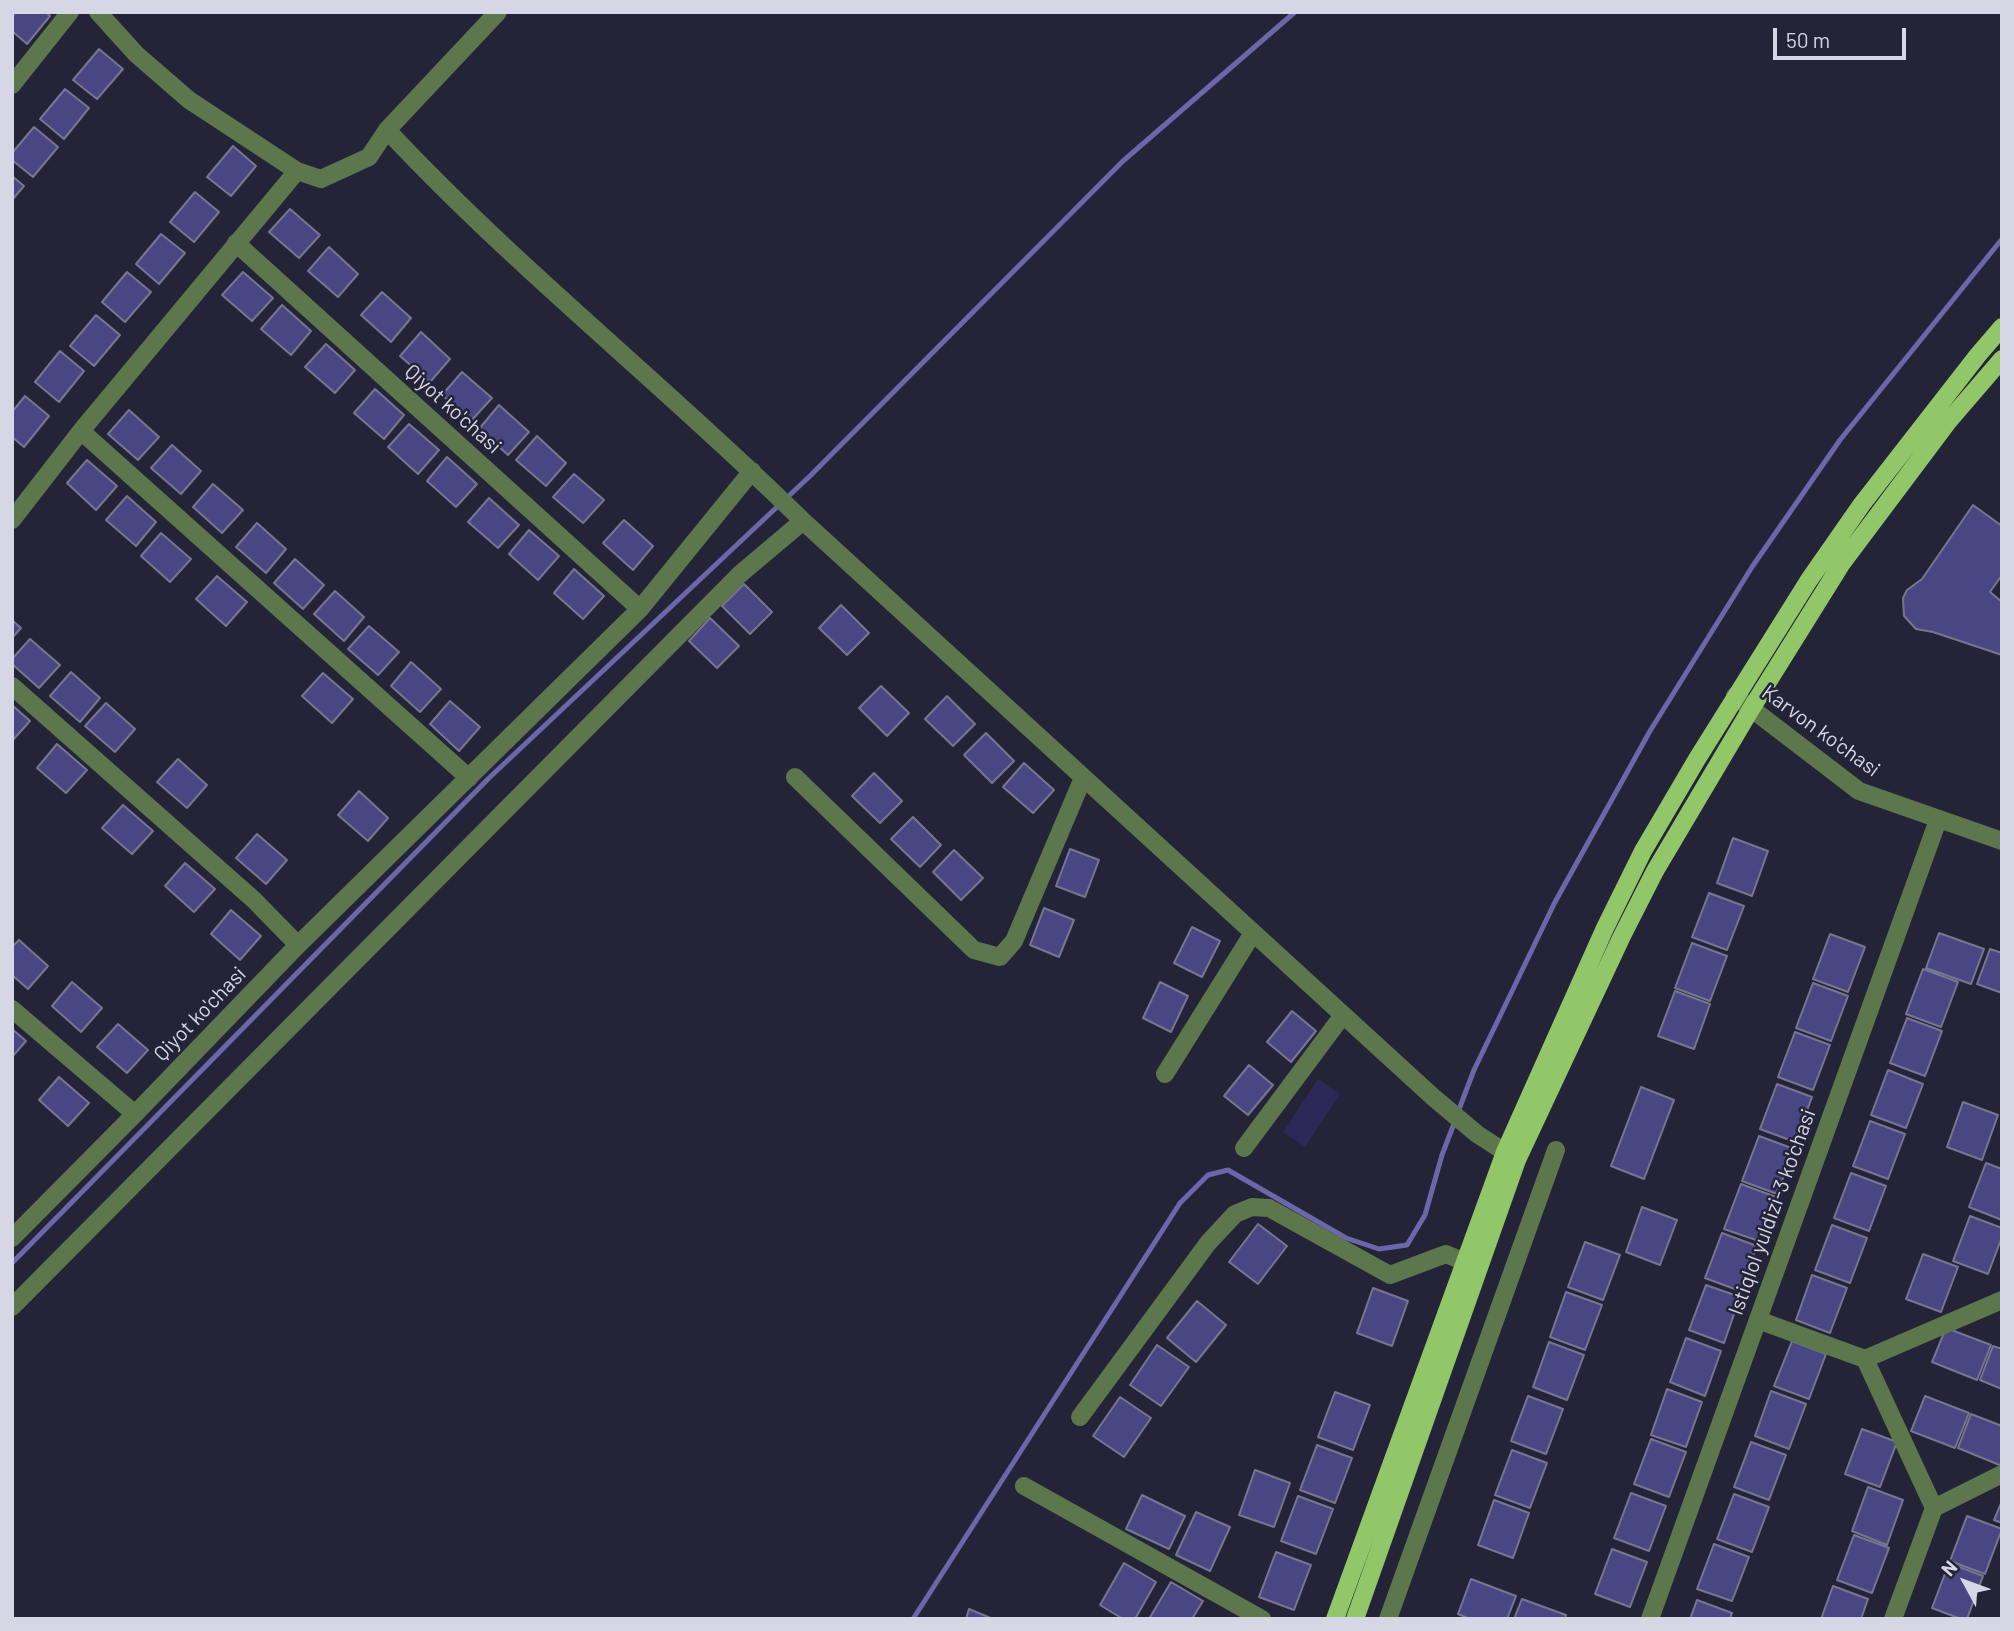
<!DOCTYPE html>
<style>
body{margin:0}
#map{position:relative;width:2014px;height:1631px;overflow:hidden;background:#242438;font-family:Barlow,sans-serif}
canvas{display:block}
.frame{position:absolute;inset:0;border:14px solid #d6d7e4;pointer-events:none}
.north{position:absolute;left:1930px;top:1547px;width:70px;height:70px;-webkit-text-stroke:5px #242438;paint-order:stroke;rotate:311deg;font-size:19px;font-weight:700;line-height:28px;text-align:center;color:#d6d7e4}
.north::after{content:'';display:block;margin:auto;width:24px;height:32px;background:#d6d7e4;clip-path:polygon(50% 0,100% 100%,50% 72%,0 100%)}
.scale{position:absolute;left:1773px;top:28px;width:133px;height:32px;box-sizing:border-box;border:4px solid #d6d7e4;border-top:0;padding-left:9px;font-size:21px;line-height:24px;white-space:nowrap;color:#d6d7e4;-webkit-text-stroke:5px #242438;paint-order:stroke}
</style>
<div id="map">
<canvas width="2014" height="1631"></canvas>
<div class="frame"></div>
<div class="north">N</div>
<div class="scale">50 m</div>
</div>
<script>
const context = document.querySelector('canvas').getContext('2d');
context.lineJoin = 'round';
function fill(path, color) { context.fillStyle = color; context.fill(path, 'evenodd'); }
function strokePath(path, color, width, dash) { context.strokeStyle = color; context.lineWidth = width; context.lineCap = dash ? 'butt' : 'round'; context.setLineDash(dash || []); context.stroke(path); }
function write(font, color, halo, rows, align = 'center') {
  context.font = font + ' Barlow,sans-serif'; context.lineWidth = 5; context.setLineDash([]); context.textBaseline = 'middle'; context.strokeStyle = halo; context.fillStyle = color; for (const [text, x, y, turn = 0] of rows) {
    context.save(); context.translate(x, y); context.rotate((+turn || 0) * Math.PI / 180); context.textAlign = isNaN(turn) ? turn : align; if (halo) context.strokeText(text, 0, 0); context.fillText(text, 0, 0); context.restore();
  }
}
const green = new Path2D(`
 M1318,1079L1340,1094L1305,1147L1283,1132Z`);
const stream = new Path2D(`
 M1458,1112L1474,1070L1555,902L1650,731L1752,567L1840,440L2002,239
 M12,1263L489,778L811,475L1123,161L1295,12
 M913,1619L1180,1203L1208,1175L1228,1170L1346,1238L1379,1249L1407,1245L1425,1215L1442,1155L1455,1121`);
const building = new Path2D(`
 M16,12H46L50,16L27,44L12,31V17Z
 M99,49L123,69L97,99L73,80Z
 M65,89L89,108L64,139L40,119Z
 M34,127L58,147L33,177L12,160V153Z
 M233,146L256,166L231,196L207,177Z
 M12,176L24,186L12,200Z
 M195,192L219,212L194,242L170,222Z
 M290,209L320,235L299,258L269,232Z
 M161,234L185,253L159,284L136,264Z
 M329,247L358,274L338,297L308,271Z
 M127,272L151,292L125,322L102,302Z
 M243,272L273,298L252,321L222,295Z
 M382,292L411,318L391,342L361,315Z
 M282,305L311,331L291,355L261,329Z
 M96,315L120,335L94,366L70,346Z
 M421,332L450,359L430,382L400,356Z
 M326,344L355,370L335,393L305,367Z
 M60,351L84,371L59,402L35,382Z
 M462,372L492,398L471,421L442,395Z
 M375,389L404,415L384,439L354,413Z
 M25,396L49,416L24,447L12,437V412Z
 M499,405L529,432L508,455L479,429Z
 M129,410L159,437L138,460L108,434Z
 M409,424L439,450L418,474L388,447Z
 M537,436L566,463L546,486L516,460Z
 M172,445L201,471L181,494L151,468Z
 M447,457L477,484L456,507L427,481Z
 M87,460L117,486L96,510L67,483Z
 M574,474L604,500L583,523L553,497Z
 M213,484L243,510L222,533L193,507Z
 M127,496L156,522L136,546L106,520Z
 M489,498L519,525L498,548L468,522Z
 M1973,505L2002,526V575L1990,592L2002,602V655L1933,632L1916,629L1904,616L1903,598L1907,590L1922,579Z
 M624,520L653,546L633,570L603,543Z
 M257,523L286,549L266,573L236,547Z
 M529,530L559,556L538,580L509,554Z
 M161,533L191,559L170,582L141,556Z
 M295,559L324,585L303,609L274,583Z
 M574,569L604,596L583,619L554,593Z
 M217,576L247,602L226,626L196,599Z
 M744,584L772,612L750,634L722,606Z
 M335,591L364,617L344,641L314,614Z
 M841,605L869,633L847,655L819,628Z
 M710,618L739,646L717,668L689,641Z
 M12,620L21,628L12,638Z
 M369,626L399,652L378,675L348,649Z
 M30,639L60,665L39,688L12,664V659Z
 M411,662L441,689L420,712L391,686Z
 M71,672L100,698L80,722L50,696Z
 M323,673L353,699L332,723L302,696Z
 M881,686L909,713L887,736L859,708Z
 M947,696L975,724L953,746L925,719Z
 M450,701L480,727L459,751L430,724Z
 M106,703L135,729L115,752L85,726Z
 M12,705L30,721L12,741Z
 M986,733L1014,761L992,783L964,755Z
 M57,744L87,770L66,793L37,768Z
 M178,759L207,785L187,808L157,782Z
 M1024,763L1054,790L1033,813L1003,787Z
 M874,773L902,801L880,823L852,796Z
 M359,791L388,818L368,841L338,815Z
 M123,805L153,831L132,854L102,828Z
 M913,817L941,845L920,867L891,839Z
 M257,834L287,860L266,884L236,858Z
 M1733,838L1768,851L1752,896L1717,883Z
 M1070,849L1099,860L1085,897L1056,886Z
 M954,850L983,878L961,900L933,872Z
 M185,863L215,889L194,912L165,886Z
 M1709,893L1744,906L1727,950L1692,937Z
 M1044,908L1074,920L1059,957L1030,945Z
 M231,910L261,936L240,960L211,934Z
 M1192,927L1220,941L1202,977L1174,963Z
 M1939,933L1984,949L1971,984L1926,968Z
 M1830,934L1865,947L1848,992L1813,979Z
 M19,940L48,966L28,989L12,975V947Z
 M1692,943L1727,956L1710,1001L1675,988Z
 M1990,949L2002,953V993L1977,984Z
 M1923,969L1958,982L1941,1027L1906,1014Z
 M72,982L102,1008L81,1032L52,1006Z
 M1160,982L1188,996L1171,1032L1143,1018Z
 M1813,983L1848,996L1831,1041L1796,1028Z
 M1675,991L1710,1004L1694,1049L1658,1036Z
 M1292,1011L1316,1031L1291,1062L1267,1042Z
 M1907,1018L1942,1031L1925,1076L1890,1063Z
 M118,1024L148,1050L127,1073L97,1047Z
 M12,1029L26,1041L12,1057Z
 M1795,1032L1830,1045L1813,1090L1778,1077Z
 M1249,1065L1273,1085L1248,1115L1224,1096Z
 M1888,1070L1923,1084L1906,1128L1871,1115Z
 M59,1077L89,1103L68,1126L39,1100Z
 M1777,1084L1812,1097L1795,1142L1760,1129Z
 M1641,1087L1674,1100L1644,1179L1611,1166Z
 M1963,1102L1998,1115L1982,1160L1947,1147Z
 M1870,1121L1905,1134L1888,1179L1853,1166Z
 M1759,1136L1794,1149L1777,1194L1742,1181Z
 M1986,1163L2002,1169V1220L1969,1207Z
 M1851,1173L1886,1186L1869,1231L1834,1218Z
 M1741,1184L1776,1197L1759,1241L1724,1229Z
 M1642,1207L1677,1220L1660,1265L1626,1252Z
 M1970,1216L2002,1228V1237L1988,1274L1953,1261Z
 M1258,1224L1287,1246L1258,1284L1229,1262Z
 M1832,1225L1867,1238L1850,1283L1815,1270Z
 M1722,1233L1757,1246L1740,1291L1705,1278Z
 M1585,1242L1620,1255L1603,1300L1568,1287Z
 M1923,1254L1958,1267L1941,1312L1906,1299Z
 M1812,1275L1847,1288L1830,1333L1796,1320Z
 M1706,1285L1740,1297L1724,1343L1689,1330Z
 M1373,1288L1408,1301L1392,1346L1357,1333Z
 M1566,1292L1602,1305L1585,1350L1550,1337Z
 M1197,1301L1226,1325L1196,1362L1167,1338Z
 M1946,1328L1991,1345L1977,1380L1932,1362Z
 M1686,1338L1721,1351L1705,1396L1670,1382Z
 M1792,1341L1826,1354L1809,1399L1774,1386Z
 M1549,1342L1584,1355L1567,1400L1533,1387Z
 M1157,1345L1189,1367L1161,1406L1130,1385Z
 M1993,1346L2002,1349V1389L1980,1380Z
 M1667,1389L1702,1402L1686,1447L1651,1435Z
 M1771,1391L1806,1404L1789,1449L1755,1436Z
 M1335,1392L1370,1405L1353,1450L1318,1437Z
 M1528,1396L1563,1409L1546,1454L1511,1441Z
 M1925,1396L1969,1413L1955,1448L1911,1431Z
 M1120,1397L1151,1418L1124,1457L1093,1436Z
 M1971,1414L2002,1426V1466L1958,1448Z
 M1862,1429L1897,1442L1880,1487L1845,1474Z
 M1651,1439L1686,1452L1669,1497L1634,1484Z
 M1751,1442L1786,1455L1769,1500L1734,1487Z
 M1317,1445L1352,1458L1335,1503L1300,1490Z
 M1512,1450L1547,1463L1530,1508L1495,1495Z
 M1255,1470L1290,1483L1274,1527L1239,1515Z
 M1868,1487L1903,1500L1887,1545L1852,1531Z
 M1631,1493L1666,1506L1649,1551L1614,1538Z
 M1734,1494L1769,1507L1752,1552L1717,1539Z
 M1142,1495L1185,1516L1169,1549L1126,1529Z
 M1298,1496L1333,1509L1316,1554L1281,1541Z
 M1494,1500L1529,1513L1513,1558L1478,1545Z
 M2002,1501V1523L1994,1520Z
 M1196,1512L1230,1527L1210,1571L1176,1555Z
 M1967,1516L2002,1529L1985,1574L1950,1561Z
 M1854,1535L1889,1548L1872,1593L1837,1580Z
 M1714,1544L1749,1557L1732,1601L1697,1589Z
 M1612,1549L1647,1562L1630,1607L1595,1594Z
 M1276,1552L1311,1565L1294,1610L1259,1597Z
 M1124,1563L1156,1582L1135,1619H1123L1100,1605Z
 M1949,1563L1983,1576L1967,1619H1961L1932,1608Z
 M1471,1579L1516,1596L1507,1619H1470L1458,1614Z
 M1171,1582L1203,1601L1192,1619H1149Z
 M1833,1586L1868,1599L1861,1619H1821Z
 M1522,1599L1566,1615L1565,1619H1514Z
 M1697,1600L1732,1613L1730,1619H1690Z
 M969,1609L993,1619H966Z`);
const minor = new Path2D(`
 M98,12L136,54L189,100L297,171L321,179L369,157L387,130L498,12
 M12,85L70,12
 M387,130C517,269 667,387 803,521L1433,1097L1477,1134L1517,1160
 M236,243L640,609
 M81,431L469,778
 M12,520L81,431L297,171
 M12,686L254,900L298,945
 M1735,696L1859,791L2002,841
 M795,777L974,950L1000,957L1014,941L1083,778
 M12,1009L135,1114
 M1165,1074L1253,933
 M1244,1148L1343,1015
 M12,1238L135,1114L298,945L640,609L752,471
 M12,1307L739,575L803,521
 M1758,1320L1865,1359L2002,1300
 M1865,1359L1934,1508
 M1080,1417L1208,1243L1235,1214L1252,1207L1269,1208L1390,1275L1446,1254L1465,1262
 M1024,1486L1262,1619
 M1934,1508L2002,1474
 M1388,1619L1556,1150
 M1650,1619L1938,820
 M1893,1619L1934,1508`);
const major = new Path2D(`
 M1335,1619L1505,1152L1605,928L1643,851L1697,759L1809,580L1862,504L1978,355L2002,327
 M1355,1619L1517,1160L1622,936L1655,871L1751,709L1842,563L1947,423L2002,359`);
const streetNames = [
 ["Qiyot ko'chasi",453,409,42],
 ["Karvon ko'chasi",1821,731,36],
 ["Qiyot ko'chasi",200,1014,-46],
 ["Istiqlol yuldizi-3 ko'chasi",1772,1212,-70]
];
fill(green, '#2c2959');
strokePath(stream, '#6a68aa', 5);
fill(building, '#494684');
strokePath(building, '#76778f', 2);
strokePath(minor, '#5c774b', 18);
strokePath(major, '#91c769', 18);
write('21px', '#d6d7e4', '#242438', streetNames);
</script>
